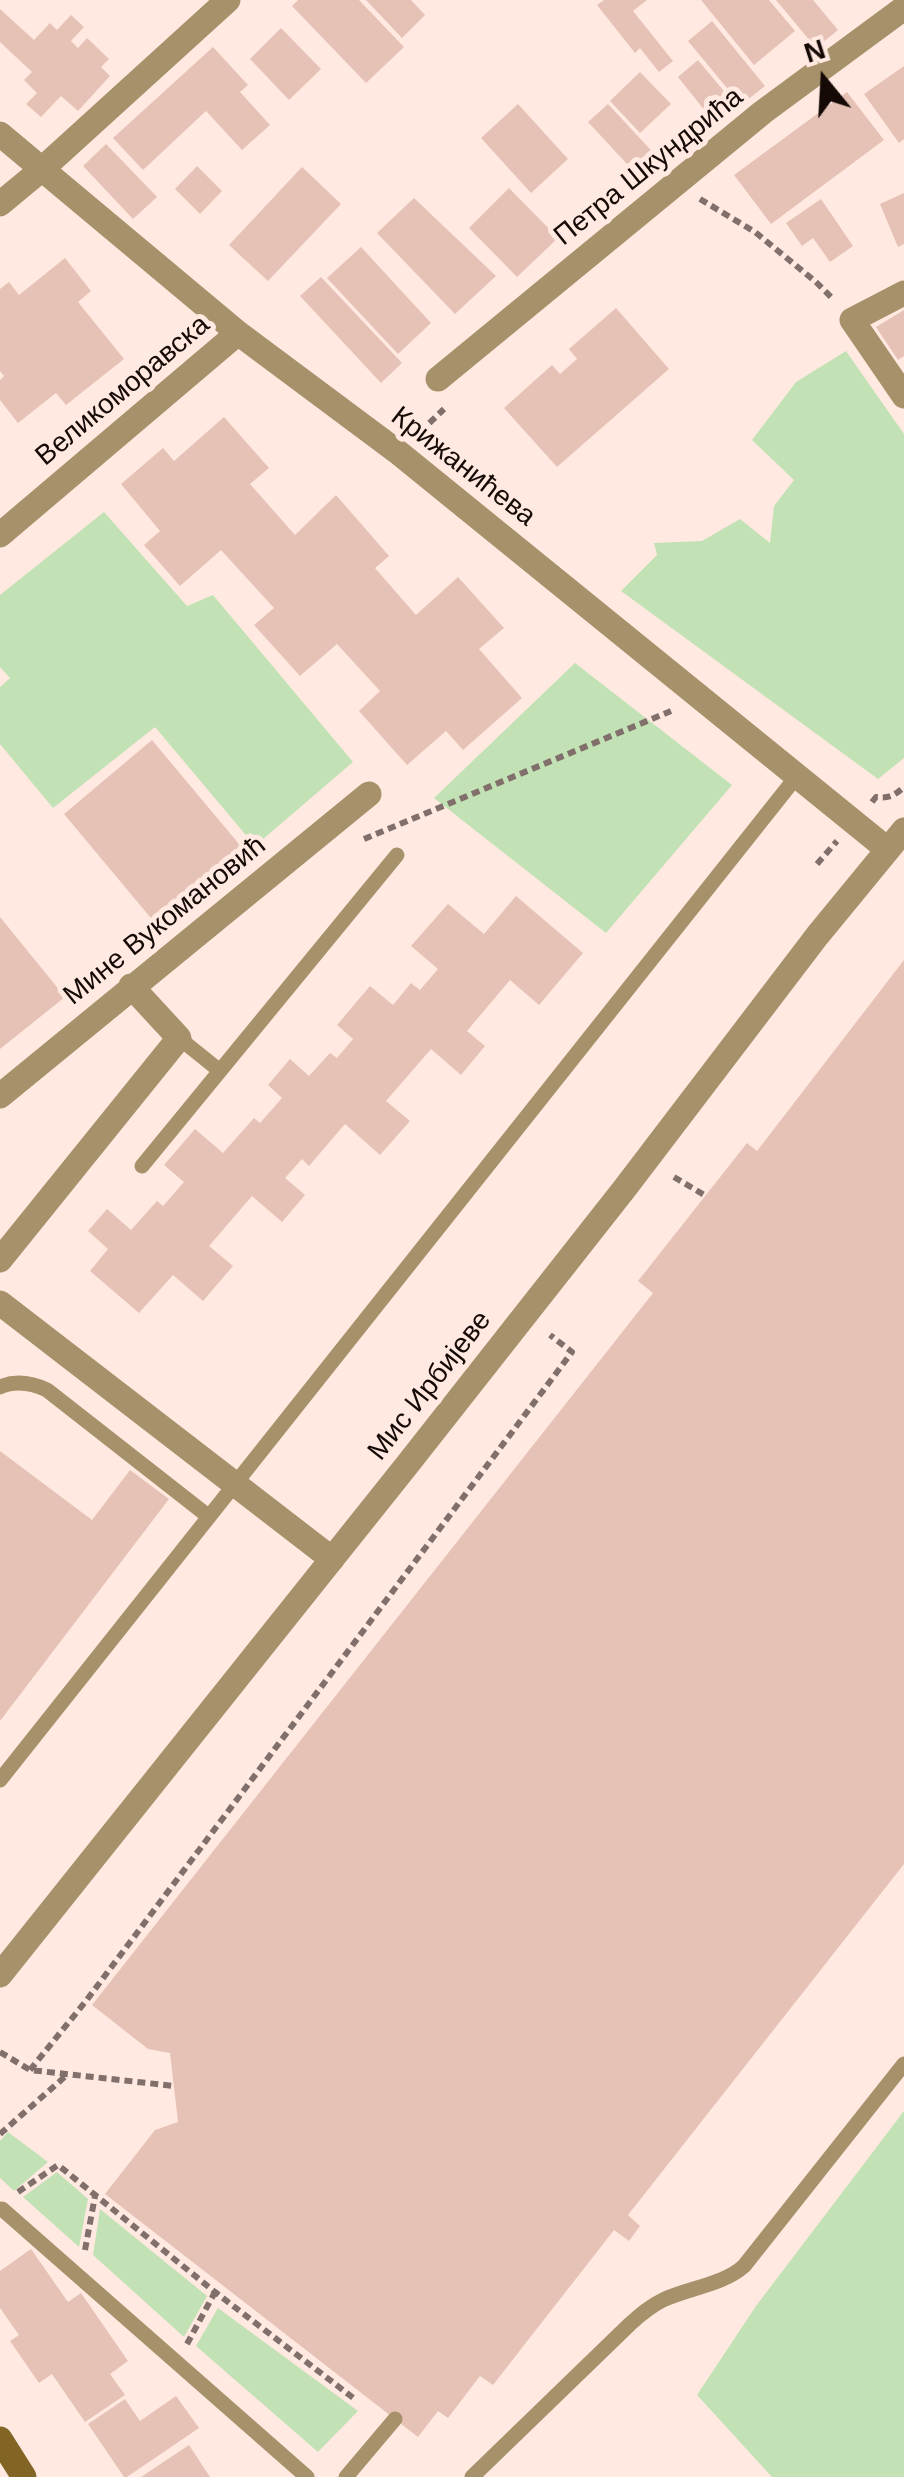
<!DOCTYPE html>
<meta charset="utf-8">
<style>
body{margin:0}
#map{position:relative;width:904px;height:2477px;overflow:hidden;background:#ffe9e1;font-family:Arial,sans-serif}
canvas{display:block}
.north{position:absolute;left:774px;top:30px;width:100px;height:100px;-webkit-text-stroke:8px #ffe9e1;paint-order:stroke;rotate:342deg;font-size:28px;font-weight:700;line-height:40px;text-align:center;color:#160a07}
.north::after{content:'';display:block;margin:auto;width:35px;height:45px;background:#160a07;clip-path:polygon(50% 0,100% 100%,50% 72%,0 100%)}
</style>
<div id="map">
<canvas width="904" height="2477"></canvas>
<div class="north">N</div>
</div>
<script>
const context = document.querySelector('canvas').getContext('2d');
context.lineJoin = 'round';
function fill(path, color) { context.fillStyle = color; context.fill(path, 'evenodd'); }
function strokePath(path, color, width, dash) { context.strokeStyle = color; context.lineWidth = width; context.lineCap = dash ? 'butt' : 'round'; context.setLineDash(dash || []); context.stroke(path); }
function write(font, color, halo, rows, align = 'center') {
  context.font = font + ' Arial,sans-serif'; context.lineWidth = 10; context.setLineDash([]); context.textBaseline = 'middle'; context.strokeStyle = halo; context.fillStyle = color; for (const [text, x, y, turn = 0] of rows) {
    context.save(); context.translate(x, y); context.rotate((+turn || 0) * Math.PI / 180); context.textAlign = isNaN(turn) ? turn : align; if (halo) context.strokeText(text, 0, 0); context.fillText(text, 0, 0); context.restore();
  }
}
const green = new Path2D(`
 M846,351L904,434V758L878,779L621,591L657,555L654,543L702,541L740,519L770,543L774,506L794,480L752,440L796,382Z
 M104,512L187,606L213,595L353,762L255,846L155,727L53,808L0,744V687L10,678L0,667V595Z
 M575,663L732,785L606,933L434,798Z
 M904,2111V2477H772L697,2395L756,2306Z
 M8,2132L48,2162L14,2191L0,2178V2141Z
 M57,2172L88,2199L79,2247L23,2197Z
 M100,2209L207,2296L184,2337L93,2255Z
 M218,2308L358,2411L318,2452L196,2346Z`);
const building = new Path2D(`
 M298,0H359L404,47L366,83L292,6Z
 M366,0H411L425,15L402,38Z
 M604,0H647L633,11L673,61L659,72L640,48L635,53L597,5Z
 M701,0H769L795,31L754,65Z
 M776,0H813L838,30L816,48Z
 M0,9L34,40L50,23L57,30L71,15L84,27L71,41L78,48L87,38L109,59L101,67L110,76L78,111L61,96L41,117L26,104L37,93L24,80L32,72L0,42Z
 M712,21L765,86L741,105L688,41Z
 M281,28L321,69L289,100L250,59Z
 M213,47L248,85L240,92L270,125L242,150L206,111L143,170L113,138Z
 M698,60L738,108L717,126L678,77Z
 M904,66V139L899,143L864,94Z
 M640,72L671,104L640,133L610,101Z
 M847,92L884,140L771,224L734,175Z
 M518,104L568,159L531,193L481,138Z
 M608,104L661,161L640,178L588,122Z
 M106,144L157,197L133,219L83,166Z
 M197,166L222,191L200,214L175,189Z
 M302,167L341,204L268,281L229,245Z
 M509,188L558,238L517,277L469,228Z
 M904,193V244L898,247L880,204Z
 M414,198L496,276L455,314L377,233Z
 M821,199L853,246L830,262L813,238L802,246L786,223Z
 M361,247L431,323L398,354L327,278Z
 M65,258L91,291L78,302L124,359L66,405L56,393L18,423L0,400V380L4,376L0,371V289L9,282L19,295Z
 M321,277L402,363L381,383L300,296Z
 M616,308L669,369L557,467L504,408L552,365L560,374L577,359L569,349Z
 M904,310V356L898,360L876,327Z
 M224,417L269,468L250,484L295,535L336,495L389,556L375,568L416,615L458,577L504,628L479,649L522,698L463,750L446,731L407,765L359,711L380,691L337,644L300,676L254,625L274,608L221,550L180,586L144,545L160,531L121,484L163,448L174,461Z
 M152,740L244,850L155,923L64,814Z
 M516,896L583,953L539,1005L510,980L467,1031L485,1046L461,1075L431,1049L386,1101L410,1121L380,1155L345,1124L309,1166L302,1159L285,1178L305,1195L282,1222L252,1196L209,1246L233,1266L203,1301L173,1275L139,1313L90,1271L108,1249L88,1231L107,1209L131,1230L157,1201L163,1206L184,1182L164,1165L195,1129L223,1153L254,1118L260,1123L282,1098L268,1085L290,1059L309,1076L330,1053L337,1058L353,1039L337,1025L370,986L393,1005L411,983L420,990L438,969L411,946L448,904L484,934Z
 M0,917L65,997L0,1049Z
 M904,960V1864L628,2215L640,2226L629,2241L614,2230L493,2385L480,2376L448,2418L438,2411L418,2437L105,2194L155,2130L178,2122L170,2053L148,2049L92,2005L653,1293L638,1281L747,1143L757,1151Z
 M0,1451L92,1520L130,1470L169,1499L0,1721Z
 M31,2249L68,2302L81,2293L128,2361L110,2374L125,2395L85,2422L52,2374L39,2383L10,2341L19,2335L0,2308V2271Z
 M176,2396L199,2428L127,2477H124L88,2424L125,2399L140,2421Z
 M189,2445L210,2477H141Z`);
const path = new Path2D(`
 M700,199L755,232L816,282L833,299
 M420,432L444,409
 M872,802L876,797C889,799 895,795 904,787
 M364,839L671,711
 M817,864L837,841
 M674,1177L706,1196
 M0,2052L30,2070L174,2086
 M30,2070L86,2001L572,1352L550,1335
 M0,2134L68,2074
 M18,2192L58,2165L215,2292L356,2400
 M85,2250L95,2196
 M187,2344L215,2292`);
const service = new Path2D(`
 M179,1038L220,1071
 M142,1166L397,855
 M0,1387C16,1380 32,1383 47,1390L208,1516
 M0,1780L797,776
 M2,2209L307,2477
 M346,2477L395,2419
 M472,2477L630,2324C640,2315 650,2306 663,2300C688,2288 723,2285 744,2266L904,2064`);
const minor = new Path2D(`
 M0,134L238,333L399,453L887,849
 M0,204L41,170L228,0
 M904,293L852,320L904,396
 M438,379L763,112L904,8
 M0,535L238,333
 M0,1096L369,794
 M0,1260L179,1038L131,986
 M0,1303L332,1559`);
const tertiary = new Path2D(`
 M0,1975L407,1465L625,1188L817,936L904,830`);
const secondary = new Path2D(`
 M0,2439L24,2477`);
const streetNames = [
 ["Петра Шкундрића",649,167,-39],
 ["Великоморавска",123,391,-40],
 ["Крижанићева",463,467,38],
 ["Мине Вукомановић",165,921,-39],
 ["Мис Ирбијеве",430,1386,-52]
];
fill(green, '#c2e1b4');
fill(building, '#e6c2b6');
strokePath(path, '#806f6a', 6, [8, 5]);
strokePath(service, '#a6916a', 15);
strokePath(minor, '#a6916a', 25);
strokePath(tertiary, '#a6916a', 25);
strokePath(secondary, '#826424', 25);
write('28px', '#160a07', '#ffe9e1', streetNames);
</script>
